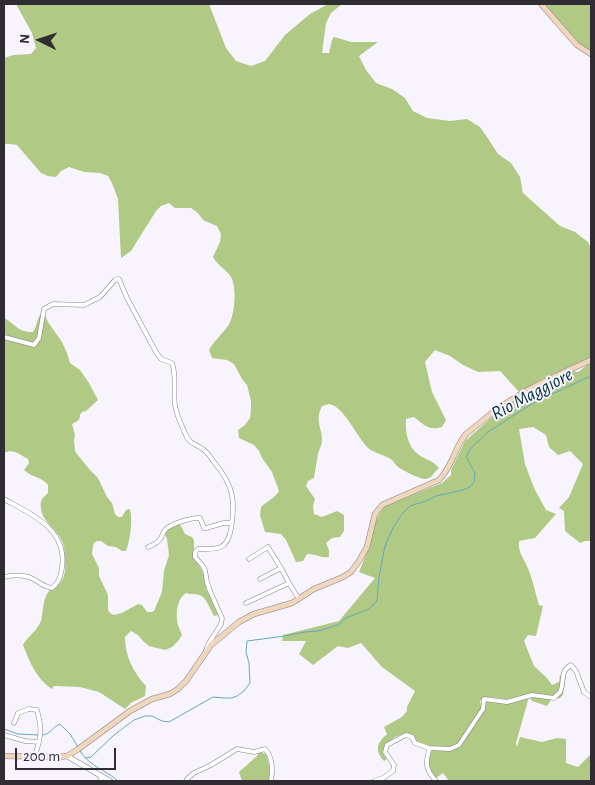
<!DOCTYPE html>
<style>
body{margin:0}
#map{position:relative;width:595px;height:785px;overflow:hidden;background:#f8f4fe;font-family:"Alegreya Sans",sans-serif}
canvas{display:block}
.frame{position:absolute;inset:0;border:5px solid #2f2d31;pointer-events:none}
.north{position:absolute;left:15px;top:15px;width:50px;height:50px;-webkit-text-stroke:4px #f8f4fe;paint-order:stroke;rotate:274deg;font-size:14px;font-weight:700;line-height:20px;text-align:center;color:#2f2d31}
.north::after{content:'';display:block;margin:auto;width:18px;height:22px;background:#2f2d31;clip-path:polygon(50% 0,100% 100%,50% 72%,0 100%)}
.scale{position:absolute;left:15px;top:748px;width:101px;height:22px;box-sizing:border-box;border:2px solid #2f2d31;border-top:0;padding-left:6px;font-size:15px;line-height:18px;white-space:nowrap;color:#2f2d31;-webkit-text-stroke:4px #f8f4fe;paint-order:stroke}
</style>
<div id="map">
<canvas width="595" height="785"></canvas>
<div class="frame"></div>
<div class="north">N</div>
<div class="scale">200 m</div>
</div>
<script>
const context = document.querySelector('canvas').getContext('2d');
context.lineJoin = 'round';
function fill(path, color) { context.fillStyle = color; context.fill(path, 'evenodd'); }
function strokePath(path, color, width, dash) { context.strokeStyle = color; context.lineWidth = width; context.lineCap = dash ? 'butt' : 'round'; context.setLineDash(dash || []); context.stroke(path); }
function write(font, color, halo, rows, align = 'center') {
  context.font = font + ' "Alegreya Sans",sans-serif'; context.lineWidth = 4; context.setLineDash([]); context.textBaseline = 'middle'; context.strokeStyle = halo; context.fillStyle = color; for (const [text, x, y, turn = 0] of rows) {
    context.save(); context.translate(x, y); context.rotate((+turn || 0) * Math.PI / 180); context.textAlign = isNaN(turn) ? turn : align; if (halo) context.strokeText(text, 0, 0); context.fillText(text, 0, 0); context.restore();
  }
}
const forest = new Path2D(`
 M16,4H209L226,48L236,61L251,66L265,61L285,35L310,14L328,4H342L331,13L326,23L322,53H329L332,40L334,37L351,42H378L359,56L366,70L376,83L392,89L405,98L413,111L427,118L450,121L467,119L480,127L489,140L498,154L511,163L520,177L523,193L560,226L575,232L588,242L591,249V357L544,378L519,392L500,371L478,372L463,365L450,356L435,350L425,362L432,392L446,420L442,427C429,431 424,425 414,417L406,419C405,433 408,447 419,455C428,461 431,459 439,468L434,473L432,476C431,477 427,479 425,479C420,479 401,470 397,466C394,463 393,460 389,458C382,454 374,453 368,448C358,439 344,406 329,404C329,404 322,406 322,406C314,422 323,428 322,442C321,446 319,450 318,454C317,462 315,470 314,478L308,481L306,486L315,499L313,506L314,514L322,517L337,511L344,515V531L340,537L332,538L326,543L329,550V557C320,558 317,554 307,554L303,561L296,562L286,540L281,534L265,532L260,515L261,507C267,501 274,499 279,491L272,472L262,458L259,451L254,445L239,438L238,430L245,425L250,418L251,410V401L247,385L242,379L234,364L227,360L212,358L209,350C214,341 222,334 228,326C235,316 237,288 231,277C227,270 218,266 213,257L220,242L221,234L217,226L203,220L198,213L191,208H175L169,203L161,206L156,211L131,251L121,258L118,199L112,183L108,176L100,173L84,172L69,167L61,171L56,177L48,176L41,173L17,145L10,144H4V58L13,55L31,54L36,48L32,33Z
 M543,4H591V51L579,43Z
 M41,313L45,315L48,322L62,342L67,353L70,363L80,370L89,383L98,400L86,411L82,412L80,415C80,421 77,421 72,424L75,435L74,439L75,451L77,454L90,470L98,478L107,497L112,503L115,514L118,517H122L126,510L130,509C133,521 130,540 126,551H122L116,547L108,546L101,541H97L94,543L93,546L92,554L99,568V576L108,595V610L110,613L114,615L122,613L138,604L142,605L147,612H151L154,611L162,592L164,571L169,555L167,539L165,535L166,531L176,525L180,524L185,534L192,537L194,540V560L199,565L205,577L206,589L216,607L218,615L214,616C210,610 207,597 199,595C195,593 191,595 186,593C178,598 176,610 177,619C177,624 180,630 182,635L178,641L172,647L165,650L149,646L143,641L138,635L131,631L125,637C125,656 133,672 146,686L145,696L131,703L125,709L99,692L80,687L54,686L52,689C37,680 29,661 23,645C27,637 37,631 41,621C43,613 43,597 49,591C50,589 53,589 55,587C63,583 66,573 65,564C65,557 65,547 62,541C57,528 43,523 41,509C40,501 41,499 48,493V485C42,477 31,477 24,470L29,463L28,459C20,455 13,448 4,453V318C17,325 17,332 33,332C37,326 37,319 41,313Z
 M591,363V547L590,541H585L580,543L565,531L564,511L559,508L569,497L583,464L570,451L558,455L549,447L546,435L533,427L519,429L525,464L534,488L546,510L556,514L535,538L519,541C518,551 522,556 526,564C532,576 535,592 539,605L543,606L536,636L528,635L524,641L534,666L547,678L552,685L559,682L560,675L566,676L563,695L560,698L551,700L547,706L532,701L528,694C522,695 515,699 508,699C499,700 489,694 480,701L482,709L458,744L449,748L430,747L416,742L413,737L405,733L395,737L384,746V755L387,759L384,761C374,750 377,743 387,734L384,727L402,717L407,711V707L415,691L382,667L361,643L348,648L338,646L313,665L299,654L306,641H282L283,635L339,621L375,578L359,572C362,564 365,557 368,550C373,534 374,518 385,506L442,483L451,475V470L465,441L491,418L515,400L532,390L573,371L578,372L587,365Z
 M529,697L516,743L517,747L520,737L542,742L557,738L566,739V763L578,767L591,754V781H449L443,773L436,778C427,767 427,763 432,750L450,751L461,746L484,711L486,701L508,703Z
 M259,752L266,754C269,763 271,772 269,781H242L239,772L257,756Z`);
const stream = new Path2D(`
 M4,729L18,734L39,735
 M43,735C50,734 53,727 60,724L70,734L78,747
 M80,751C91,768 105,769 118,781
 M85,758L91,757L114,735L134,720L145,716H152L162,721L169,722L213,697L224,698H232L237,696L244,691L250,683L249,663L246,652L247,641L285,636L304,632L318,631L338,625L346,618L369,609L377,601L379,577L385,546L393,528L402,514L410,506L426,501L436,496L463,490L470,487L474,482L475,473L467,459V455L471,448L488,432L533,403L591,376`);
const minor = new Path2D(`
 M4,337L34,345L39,338L44,309L53,304L84,305L100,297L115,280L118,279H119L127,298L156,352L161,359L172,363C177,376 173,391 175,405C176,414 181,424 185,433C189,445 196,443 204,450C208,453 211,458 214,462C233,485 236,499 231,529C227,551 217,549 198,549L195,552V557L202,565L205,570L207,582L210,591L222,618L221,624L209,643L206,650
 M4,499C31,514 68,529 62,568C61,576 59,583 52,588C43,587 37,580 29,577C22,575 11,575 4,577
 M148,547C153,545 158,543 161,538C163,535 162,533 165,530C170,524 192,517 200,518L204,528H206L224,523H232
 M249,559L268,547L281,568
 M260,579L281,568L289,583
 M246,603L289,583L299,599
 M14,723L18,713L29,709L37,710C40,723 42,729 39,742
 M4,735L25,741L39,742L35,756
 M429,748C429,753 427,756 427,761C426,769 431,775 436,781
 M100,781L102,776
 M186,781L188,778L194,773L211,765L237,749L254,752L265,749C273,757 273,771 271,781
 M374,781L383,778L393,771L394,765L385,752L387,745L406,735L412,737L415,743L429,748L450,749L459,745L483,709L484,699L507,702L532,695L554,698C555,697 559,693 560,692C565,682 559,672 571,665L576,671L584,692L591,697`);
const tertiary = new Path2D(`
 M67,756L110,781`);
const secondary = new Path2D(`
 M541,4L577,45L591,54
 M4,756L58,757L67,756L77,750L130,711L152,699L170,694L178,689L186,681L211,645L239,622L254,614L292,603L314,589L343,577L351,572L359,561L367,547L375,514L382,505L439,480C453,466 454,448 466,434C471,430 476,426 481,422C513,394 553,377 591,360`);
const waterNames = [
 ["Rio Maggiore",532,394,-28]
];
fill(forest, '#b0c984');
strokePath(stream, '#64a9b9', 1);
strokePath(minor, '#85808b', 5);
strokePath(tertiary, '#85808b', 5.5);
strokePath(secondary, '#85808b', 6);
strokePath(minor, '#fff', 4);
strokePath(tertiary, '#fff', 4.5);
strokePath(secondary, '#f0d7bc', 5);
write('italic 19px', '#01333b', '#f8f4fe', waterNames);
</script>
